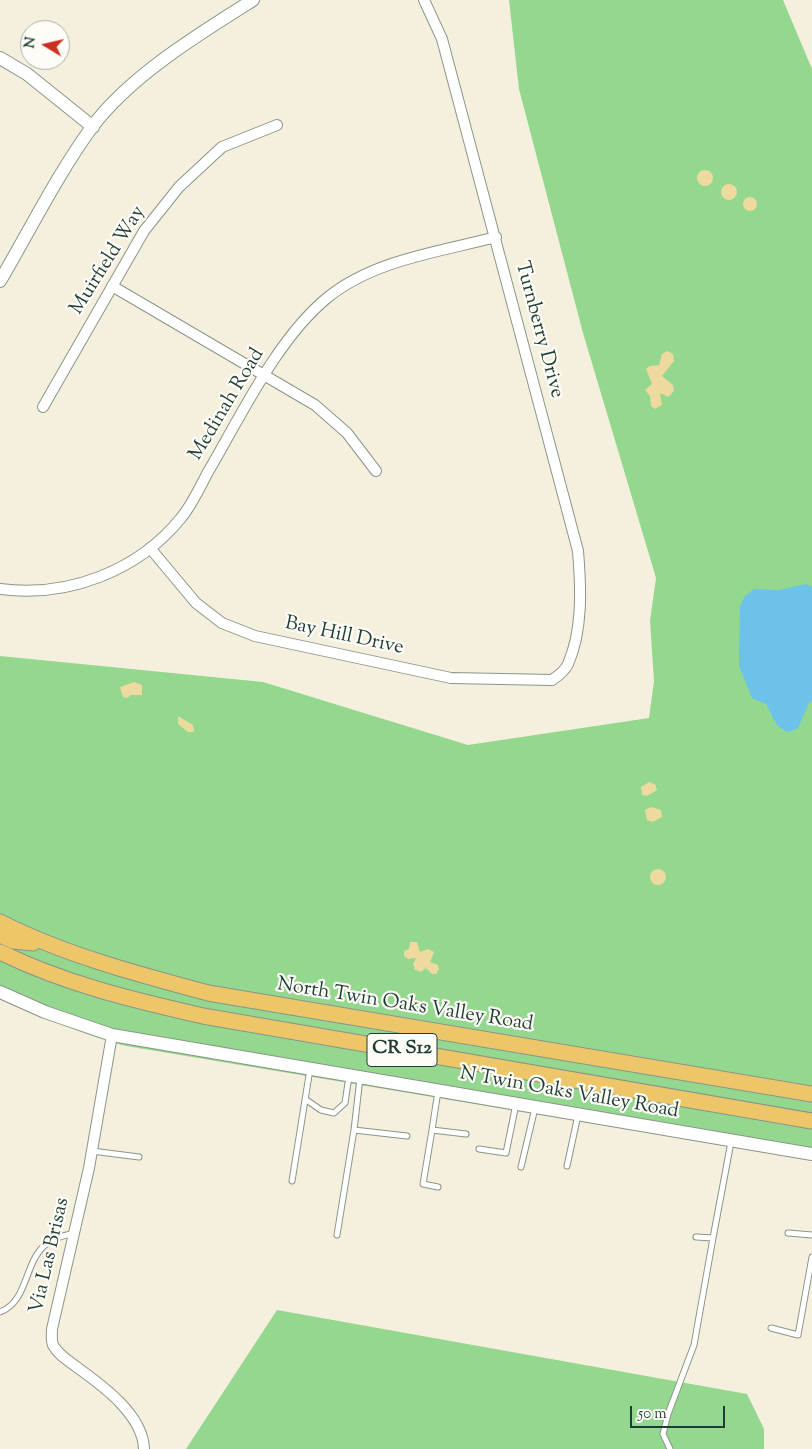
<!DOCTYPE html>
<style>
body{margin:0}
#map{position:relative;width:812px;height:1449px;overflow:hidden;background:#f5f0dd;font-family:"Sorts Mill Goudy",serif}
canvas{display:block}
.north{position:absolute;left:20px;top:20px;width:50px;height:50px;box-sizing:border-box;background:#fdfcf7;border:1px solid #a4b0a9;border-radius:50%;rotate:279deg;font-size:14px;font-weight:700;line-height:20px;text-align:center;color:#1f3d34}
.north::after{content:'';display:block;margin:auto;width:18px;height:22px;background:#c8321e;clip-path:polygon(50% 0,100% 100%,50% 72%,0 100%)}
.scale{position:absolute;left:630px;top:1406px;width:95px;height:22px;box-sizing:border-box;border:2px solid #1f3d34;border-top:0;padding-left:6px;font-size:15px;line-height:18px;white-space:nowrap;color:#1f3d34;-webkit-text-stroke:4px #fdfcf7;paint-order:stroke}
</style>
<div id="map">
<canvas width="812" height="1449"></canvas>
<div class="north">N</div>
<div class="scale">50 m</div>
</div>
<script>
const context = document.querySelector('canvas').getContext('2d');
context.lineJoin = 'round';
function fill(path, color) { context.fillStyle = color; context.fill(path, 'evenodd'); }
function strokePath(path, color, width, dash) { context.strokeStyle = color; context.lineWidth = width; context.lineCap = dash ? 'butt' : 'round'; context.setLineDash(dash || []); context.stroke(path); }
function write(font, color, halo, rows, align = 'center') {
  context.font = font + ' "Sorts Mill Goudy",serif'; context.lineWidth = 4.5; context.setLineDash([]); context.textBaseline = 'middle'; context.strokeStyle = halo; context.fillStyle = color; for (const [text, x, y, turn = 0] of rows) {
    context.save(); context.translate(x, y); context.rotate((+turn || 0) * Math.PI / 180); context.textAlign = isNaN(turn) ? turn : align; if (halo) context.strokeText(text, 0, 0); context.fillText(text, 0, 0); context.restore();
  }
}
const green = new Path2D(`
 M509,0H783L812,69V1160L126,1046C81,1035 41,1016 0,993V656L263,682L468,745L649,718L654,681L650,621L656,578L583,333L519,89Z
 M277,1310L747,1394L764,1429V1449H186Z`);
const sand = new Path2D(`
 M697 178a8 8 0 1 1 16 0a8 8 0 1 1-16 0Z
 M721 192a8 8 0 1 1 16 0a8 8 0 1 1-16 0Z
 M743 204a7 7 0 1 1 14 0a7 7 0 1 1-14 0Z
 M667,351L673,354L674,361L662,376L673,385L674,391L668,397L660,393L662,405L655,409L651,406L650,396L645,390L652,384L646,369L650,366L659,365L662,354Z
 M134,682L142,685V695H131L127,698L123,697L120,687Z
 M178,716L193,725L194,732H188L178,724Z
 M649,782L655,784L657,790L647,796L642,795L641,787Z
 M651,807L661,810L662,817L653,822L647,820L645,810Z
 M650 877a8 8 0 1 1 16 0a8 8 0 1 1-16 0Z
 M410,942H417L420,952L428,949L434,952L430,962L438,965L439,969L436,974H432L426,968L421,972L415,970L413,964L416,958L408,959L404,956V951L409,949Z`);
const water = new Path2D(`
 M806,584L812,587V701L809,703L798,728L789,732C774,728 773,715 766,704L752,698L739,666L740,606L745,596L754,589L779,590Z`);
const service = new Path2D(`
 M360,1078L354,1130L407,1136
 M438,1091L432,1130L466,1134
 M305,1099L321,1110L334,1113L345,1103L349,1076
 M432,1130L423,1184L438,1187
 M479,1149L506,1153L516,1104
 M92,1151L139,1157
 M567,1166L578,1115
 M521,1167L535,1108
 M292,1181L310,1069
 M788,1233L812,1235
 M337,1235L354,1130
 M696,1237L713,1238L731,1142
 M0,1312C28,1302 24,1263 45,1245C54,1238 63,1236 74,1233
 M771,1328L798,1335L812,1257
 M670,1449L663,1434L668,1414L694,1345L713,1238`);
const minor = new Path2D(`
 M112,286L315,405L347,433L376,471
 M43,407L144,231L179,187L222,147L277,125
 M150,548L196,603L222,623L255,636L451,678L552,680C558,676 565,671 568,664C583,630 581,587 578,551L442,39L424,0
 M0,589C68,598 138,571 181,518C192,505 200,487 208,472C241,416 277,339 327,298C373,260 439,252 496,237
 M112,1035L89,1168L52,1329C52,1334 51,1340 53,1345C58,1355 69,1361 78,1368C103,1386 143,1415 144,1449`);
const tertiary = new Path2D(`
 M0,58L27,74L93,127
 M0,281C30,230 57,175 92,127C130,76 199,34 253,0
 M0,992L45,1012L112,1035L812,1154`);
const primary = new Path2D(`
 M0,922C65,955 137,974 208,993L812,1094
 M0,935L13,941L33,943
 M0,952C65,984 133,1000 203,1016L812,1121`);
const shields = [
 [402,1050,70]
];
const shieldNames = [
 ["CR S12",402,1050]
];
const streetNames = [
 ["Muirfield Way",109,261,-58],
 ["Turnberry Drive",538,330,75],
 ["Medinah Road",228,405,-59],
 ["Bay Hill Drive",344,637,12],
 ["North Twin Oaks Valley Road",405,1006,9],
 ["N Twin Oaks Valley Road",569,1094,10],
 ["Via Las Brisas",51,1256,-77]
];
fill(green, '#94d78f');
fill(sand, '#eeda9e');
fill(water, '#6cc2e9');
strokePath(service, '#8a9688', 7);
strokePath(minor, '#8a9688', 12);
strokePath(tertiary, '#8a9688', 14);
strokePath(primary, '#8a9688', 17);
strokePath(service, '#fff', 5);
strokePath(minor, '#fff', 10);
strokePath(tertiary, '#fff', 12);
strokePath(primary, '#ecc669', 15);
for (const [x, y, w] of shields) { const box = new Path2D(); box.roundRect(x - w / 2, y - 16.5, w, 33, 4); context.fillStyle = '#fdfcf7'; context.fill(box); strokePath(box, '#1f3d34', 1); }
write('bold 19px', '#1f3d34', null, shieldNames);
write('20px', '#1f3d34', '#fdfcf7', streetNames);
</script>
